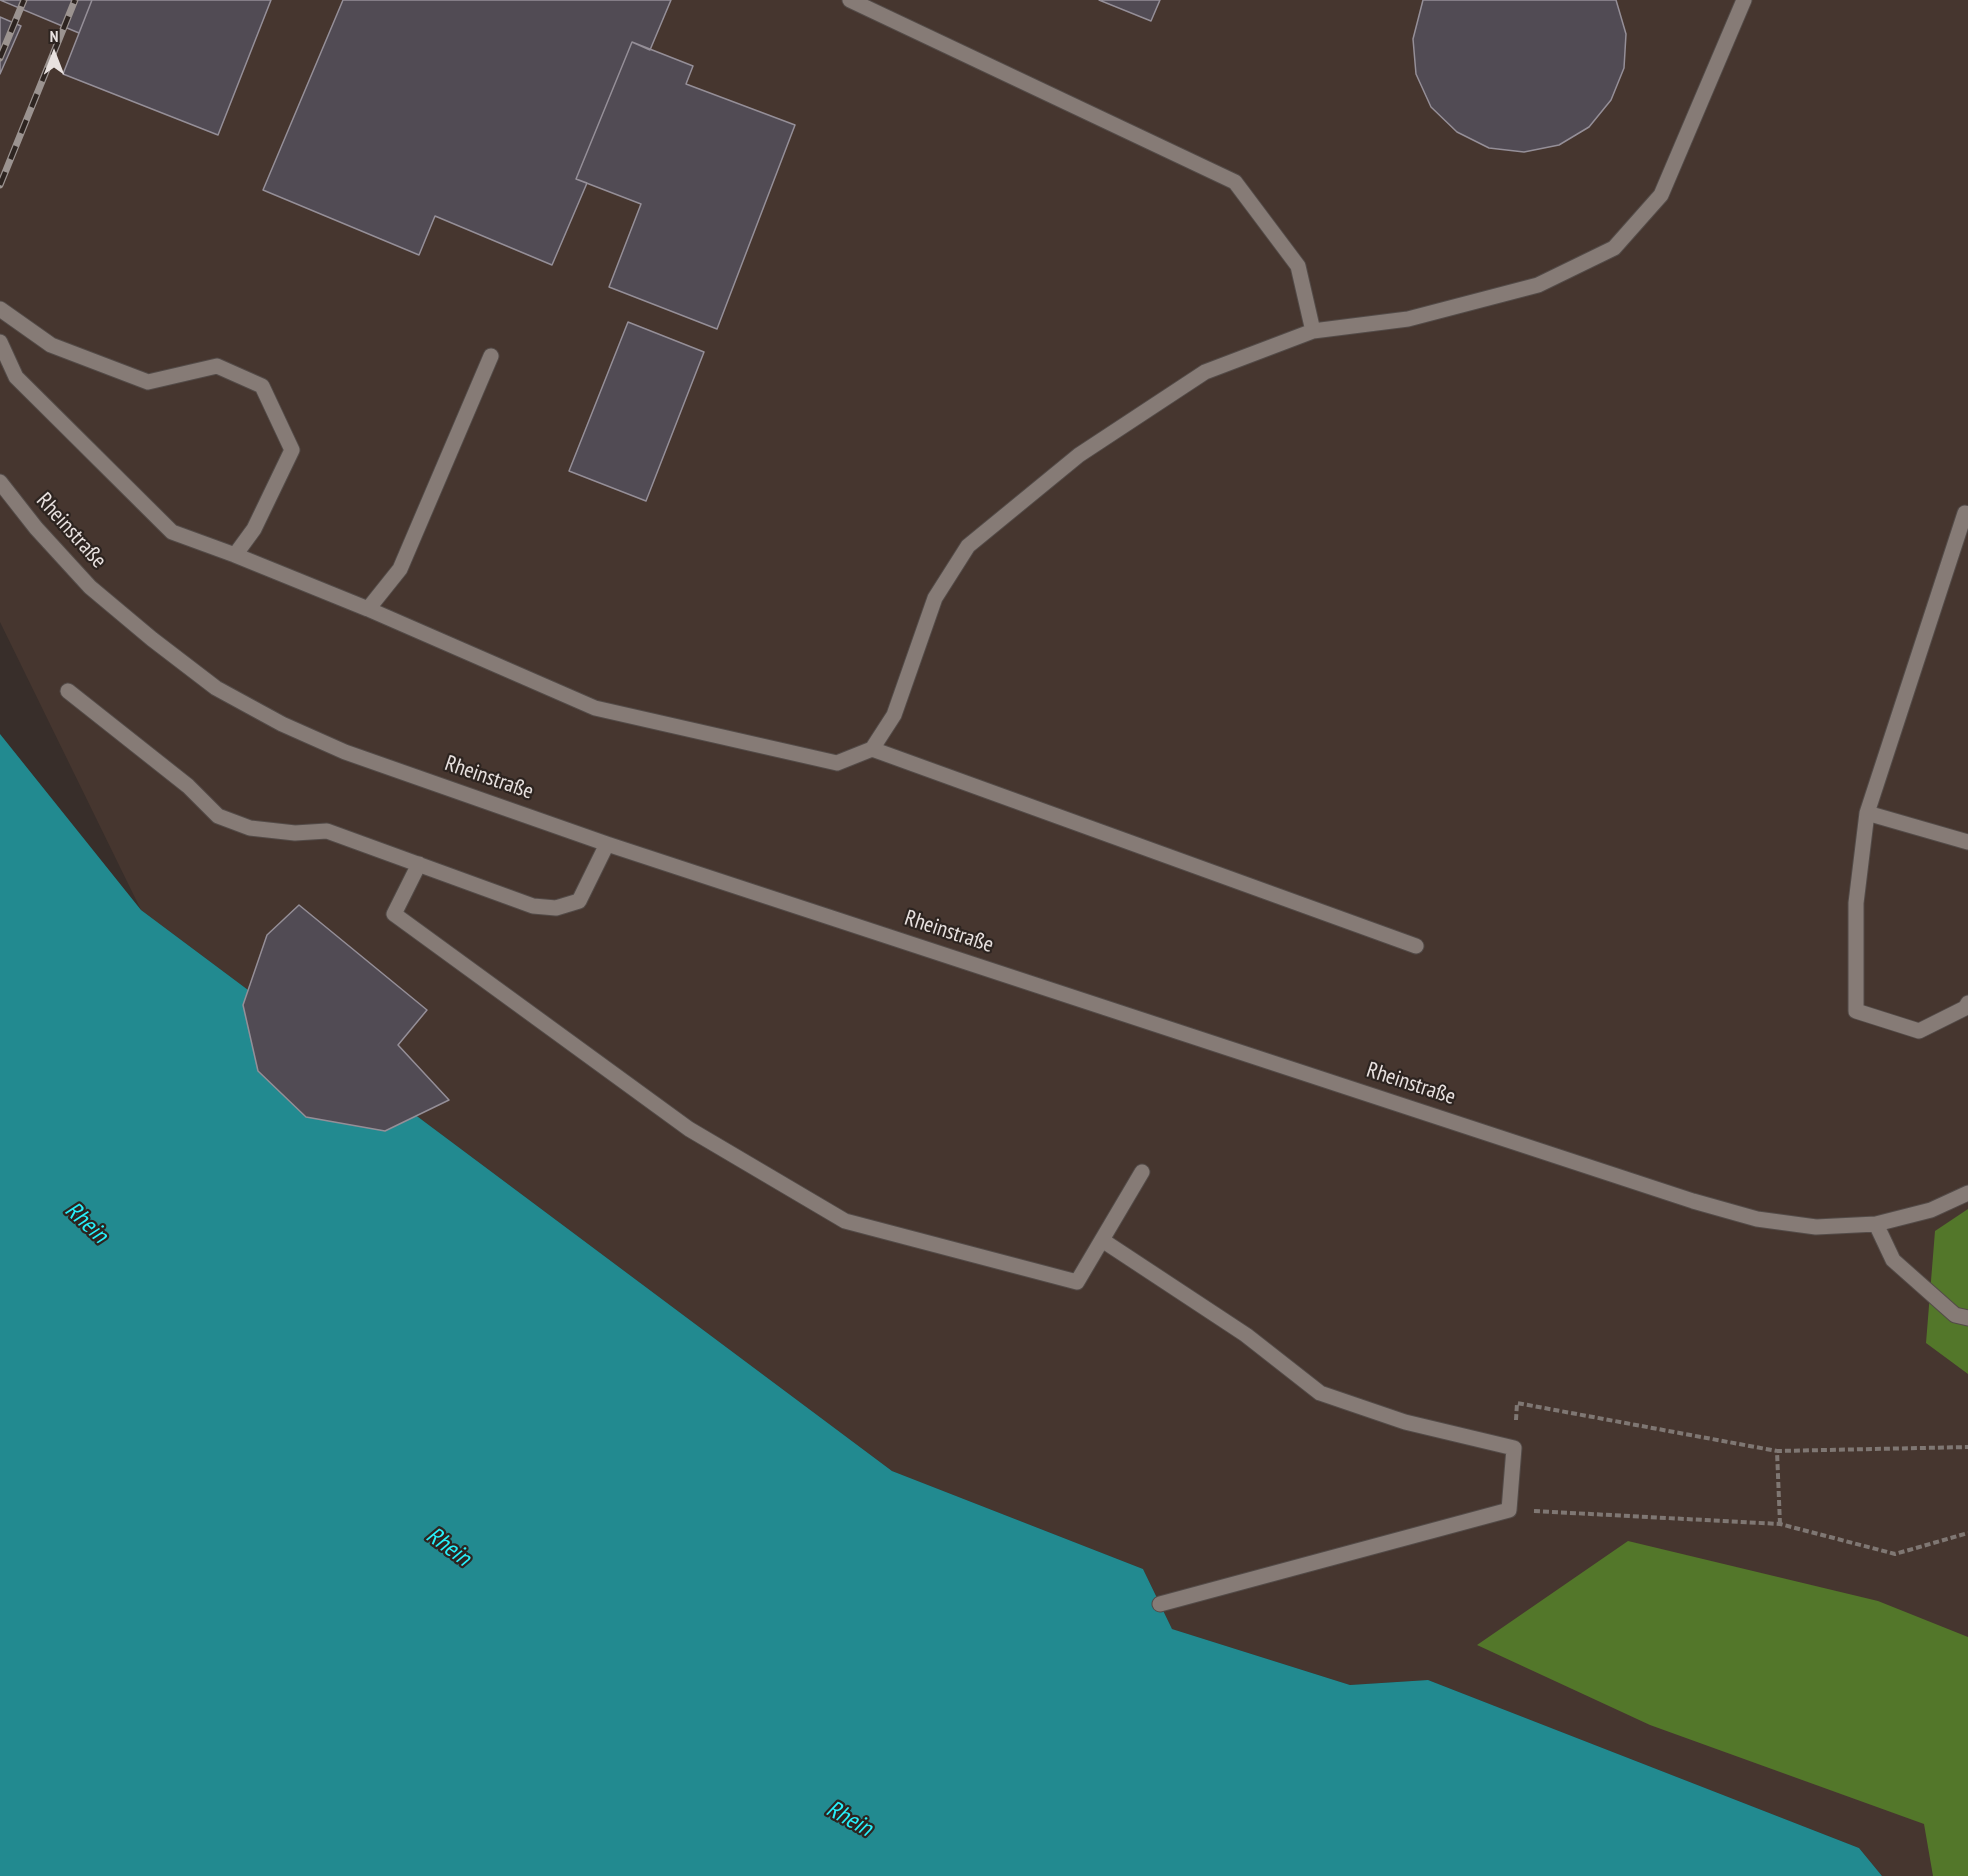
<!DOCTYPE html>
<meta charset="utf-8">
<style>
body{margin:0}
#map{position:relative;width:1968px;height:1876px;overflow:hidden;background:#382e2a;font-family:"PT Sans Narrow",sans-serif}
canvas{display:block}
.north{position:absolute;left:24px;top:24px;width:60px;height:60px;-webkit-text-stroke:4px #2d2420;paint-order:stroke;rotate:0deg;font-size:16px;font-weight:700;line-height:24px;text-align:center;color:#e8e1df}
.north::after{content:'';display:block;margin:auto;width:21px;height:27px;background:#e8e1df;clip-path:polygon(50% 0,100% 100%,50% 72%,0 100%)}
</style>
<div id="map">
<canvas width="1968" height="1876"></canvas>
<div class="north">N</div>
</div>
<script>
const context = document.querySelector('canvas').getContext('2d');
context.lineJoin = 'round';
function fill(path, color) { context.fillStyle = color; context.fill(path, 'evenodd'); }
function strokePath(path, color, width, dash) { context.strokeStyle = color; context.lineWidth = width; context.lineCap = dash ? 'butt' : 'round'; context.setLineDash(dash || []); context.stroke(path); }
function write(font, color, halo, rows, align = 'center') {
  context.font = font + ' "PT Sans Narrow",sans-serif'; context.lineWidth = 4.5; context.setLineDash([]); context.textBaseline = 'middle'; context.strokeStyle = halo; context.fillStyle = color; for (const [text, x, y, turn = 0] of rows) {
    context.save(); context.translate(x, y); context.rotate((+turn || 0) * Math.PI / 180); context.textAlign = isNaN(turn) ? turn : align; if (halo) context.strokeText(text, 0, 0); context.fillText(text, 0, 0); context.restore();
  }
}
const built = new Path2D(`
 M0,0H1968V1876H1882L1859,1848L1428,1680L1350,1685L1172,1629L1143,1569L892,1471L141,910L0,622Z`);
const forest = new Path2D(`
 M1968,1209V1374L1926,1343L1935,1231Z
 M1628,1541L1878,1601L1968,1637V1876H1933L1924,1824L1650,1725L1477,1645Z`);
const water = new Path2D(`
 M0,734L141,910L892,1471L1143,1569L1172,1629L1350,1685L1428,1680L1859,1848L1882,1876H0Z`);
const building = new Path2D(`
 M0,0H92L79,33Z
 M92,0H271L218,135L63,74Z
 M343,0H671L650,50L632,42L576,179L587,183L552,265L435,216L419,255L263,190Z
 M1099,0H1160L1151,21Z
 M1423,0H1616L1626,34L1624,68L1611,100L1589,127L1559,145L1524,152L1489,148L1457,132L1431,107L1416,74L1413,39Z
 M0,17L21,26L0,74Z
 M632,42L693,66L686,84L795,125L717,329L609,287L641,204L576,179Z
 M628,322L704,352L646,501L569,471Z
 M299,905L427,1010L398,1045L449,1100L385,1131L306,1117L258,1071L243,1005L267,935Z`);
const path = new Path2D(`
 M1516,1420L1517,1403L1777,1451
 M1534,1511L1780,1524L1895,1554L1968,1533
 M1780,1524L1777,1451L1968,1447`);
const minor = new Path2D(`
 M850,0L1235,182L1298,266L1313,331L1205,372L1079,455L968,546L935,598L894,715L872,749
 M0,309L51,345L148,382L217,366L262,386L292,450L254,529L235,555
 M1313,331L1408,319L1538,285L1614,248L1661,195L1744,0
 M0,342L16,377L172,532L235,555L368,609L595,708L837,763L872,749L1416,946
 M0,482L36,528L90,587L152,639L216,688L282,724L345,752L607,844L1693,1201L1757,1219L1816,1227L1876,1224L1931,1210L1968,1193
 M1968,514L1965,513L1867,813L1856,903V1011L1919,1031L1965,1008L1968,1003
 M368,609L400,569L491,356
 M68,691L188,786L218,816L250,828L295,833L327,831L533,906L556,908L579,901L607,844
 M1867,813L1968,842
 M419,864L394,914L689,1129L845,1221L1077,1282L1142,1172
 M1876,1224L1893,1260L1955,1315L1968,1318
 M1102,1240L1246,1335L1320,1393L1405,1422L1514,1448L1509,1510L1160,1604`);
const rail = new Path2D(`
 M0,58L24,0
 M0,185L75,0`);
const streetNames = [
 ["Rheinstraße",71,531,48],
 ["Rheinstraße",489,778,19],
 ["Rheinstraße",949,932,18],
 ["Rheinstraße",1411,1084,18]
];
const waterNames = [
 ["Rhein",86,1223,43],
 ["Rhein",448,1547,36],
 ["Rhein",849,1819,29]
];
fill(built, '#46362f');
fill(forest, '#53772a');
fill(water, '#228a90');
fill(building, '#514b54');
strokePath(building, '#958f98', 1.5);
strokePath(minor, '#534b48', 17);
strokePath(path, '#7f7773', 4, [6, 3]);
strokePath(minor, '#867b76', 15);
strokePath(rail, '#9b9390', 7);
strokePath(rail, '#2d2420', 4.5, [14]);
write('22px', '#e8e1df', '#2d2420', streetNames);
write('italic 24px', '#27f0fa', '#2d2420', waterNames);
</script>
